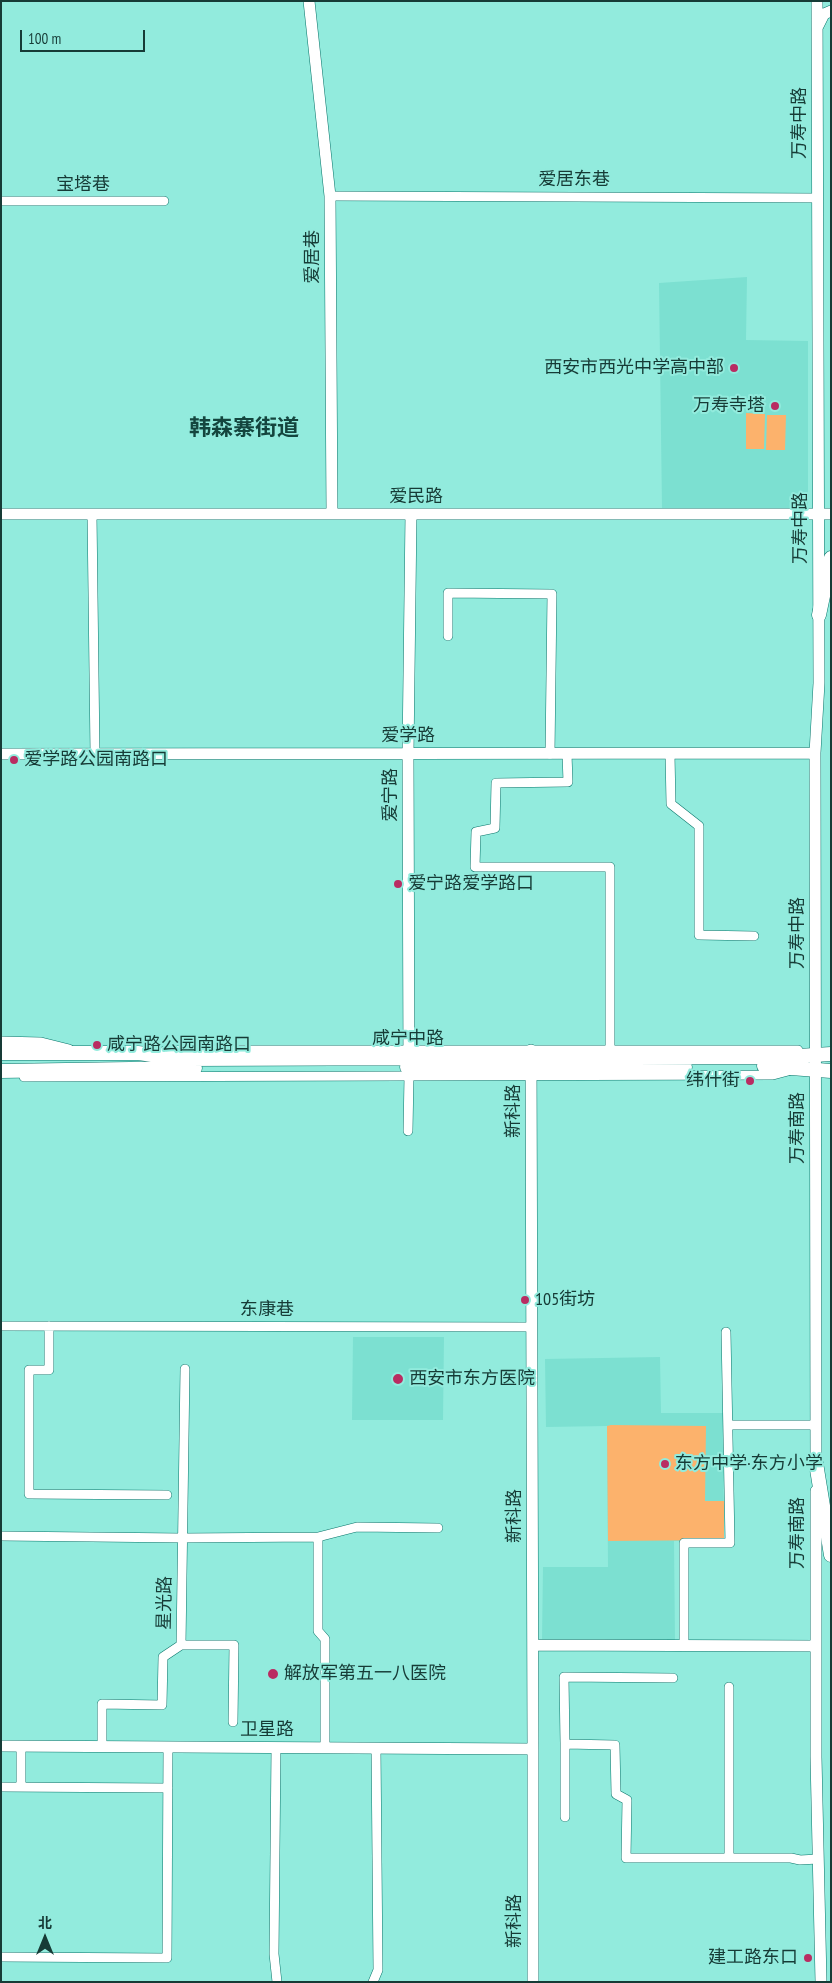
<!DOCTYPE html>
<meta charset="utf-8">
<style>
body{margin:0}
#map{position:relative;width:832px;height:1983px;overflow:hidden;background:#92ebdd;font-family:"PT Sans Narrow","Noto Sans SC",sans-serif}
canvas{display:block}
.frame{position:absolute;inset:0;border:2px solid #163b36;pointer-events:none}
.north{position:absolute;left:20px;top:1913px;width:50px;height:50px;-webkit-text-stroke:4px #92ebdd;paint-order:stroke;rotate:0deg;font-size:14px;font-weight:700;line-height:20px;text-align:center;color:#163b36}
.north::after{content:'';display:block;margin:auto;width:18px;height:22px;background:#163b36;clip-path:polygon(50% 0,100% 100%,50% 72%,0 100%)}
.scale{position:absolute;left:20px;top:30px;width:125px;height:22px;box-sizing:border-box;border:2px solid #163b36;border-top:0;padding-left:6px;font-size:15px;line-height:18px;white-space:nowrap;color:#163b36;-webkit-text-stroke:4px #92ebdd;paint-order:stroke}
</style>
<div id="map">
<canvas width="832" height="1983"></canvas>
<div class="frame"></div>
<div class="north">北</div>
<div class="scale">100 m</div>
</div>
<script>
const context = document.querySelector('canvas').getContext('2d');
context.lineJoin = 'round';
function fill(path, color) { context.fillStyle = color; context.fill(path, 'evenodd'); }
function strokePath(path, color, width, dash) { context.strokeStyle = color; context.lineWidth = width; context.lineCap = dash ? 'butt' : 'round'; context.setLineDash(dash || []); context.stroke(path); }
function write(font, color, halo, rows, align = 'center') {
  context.font = font + ' "PT Sans Narrow","Noto Sans SC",sans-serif'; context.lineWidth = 4; context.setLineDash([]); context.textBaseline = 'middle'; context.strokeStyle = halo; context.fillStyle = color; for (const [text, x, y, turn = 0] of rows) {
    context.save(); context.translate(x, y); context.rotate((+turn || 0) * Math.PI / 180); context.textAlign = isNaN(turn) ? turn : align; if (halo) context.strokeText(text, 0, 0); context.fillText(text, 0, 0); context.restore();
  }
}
const built = new Path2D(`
 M747,277L746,340L808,341V509L662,508L659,283Z
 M353,1337H444L443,1420H352Z
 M660,1357L661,1413H723L724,1540L674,1541L675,1643L542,1641L543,1567H608L607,1426L546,1427L545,1359Z`);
const green = new Path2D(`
 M746,413L765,414L764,449H746Z
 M767,415H786L785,450H766Z
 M611,1425L706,1426L705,1501H724V1540L608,1541L607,1426Z`);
const street = new Path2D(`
 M330,196L818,198
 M1,201H164
 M92,514L95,754
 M448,636V593L552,594L550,754
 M567,754L568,782L496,783L495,828L476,832L475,867H610V1050
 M670,754L671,804L699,826V935L754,936
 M164,1051L190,1050H798
 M24,1077L773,1075L788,1071
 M408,1131L409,1076
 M1,1326L532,1327
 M49,1326V1370H29V1494L167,1495
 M728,1425H816
 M1,1536L182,1538L318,1537L357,1527L438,1528
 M318,1537V1631L325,1639V1748
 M181,1645H234L233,1722
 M684,1646V1543H730L726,1332
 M673,1678L564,1677L565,1744L615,1745L616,1794L627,1800L626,1858H791L800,1860L818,1859
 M729,1687V1858
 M565,1744V1817
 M102,1746V1704L162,1705L163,1657L181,1645L185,1369
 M276,1748L274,1954L277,1982
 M1,1787L168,1788
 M21,1787V1746
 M1,1957L167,1958L168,1747
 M373,1982L378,1970L376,1748`);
const secondary = new Path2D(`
 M309,1L330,196L332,514
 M818,26L824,14L831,11
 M1,514H831
 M1,754L815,753
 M1,1042L41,1043L69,1050
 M531,1050L533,1749V1982
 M409,1076L408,754L411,514
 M816,1470L815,753L819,683L817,1
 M816,1491V1757L821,1982
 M533,1645L816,1646
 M1,1746L533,1749`);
const primary = new Path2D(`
 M819,615L831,558
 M1,1053H138L185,1059L782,1057L831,1054
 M764,1066L831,1071
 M407,1067L531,1068L685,1067
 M1,1071L195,1068
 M816,1463L831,1555`);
const markers = [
 [734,368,5,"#b92c62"],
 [775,406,5,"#b92c62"],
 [14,760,5,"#b92c62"],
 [398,884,5,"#b92c62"],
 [97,1045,5,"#b92c62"],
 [750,1081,5,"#b92c62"],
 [525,1300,5,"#b92c62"],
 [398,1379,6,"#b92c62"],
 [665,1464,5,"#b92c62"],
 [273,1674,6,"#b92c62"],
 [808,1958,5,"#b92c62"]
];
const streetNames = [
 ["万寿中路",800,123,-90],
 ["爱居东巷",574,180],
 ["宝塔巷",83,185],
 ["爱居巷",313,257,-90],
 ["爱民路",416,497],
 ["万寿中路",801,528,-90],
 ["爱学路",408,736],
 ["爱宁路",391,795,-90],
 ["万寿中路",798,933,-90],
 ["咸宁中路",408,1039],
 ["新科路",514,1111,-90],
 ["万寿南路",798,1128,-90],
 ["东康巷",267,1310],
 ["新科路",515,1516,-90],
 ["万寿南路",798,1533,-90],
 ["星光路",165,1603,-89],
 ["卫星路",267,1730],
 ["新科路",515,1921,-90]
];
const poiNames = [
 ["西安市西光中学高中部",724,368,"right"],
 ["万寿寺塔",765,406,"right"],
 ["爱学路公园南路口",24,760],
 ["爱宁路爱学路口",408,884],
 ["咸宁路公园南路口",107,1045],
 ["纬什街",740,1081,"right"],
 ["105街坊",535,1300],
 ["西安市东方医院",409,1379],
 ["东方中学·东方小学",675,1464],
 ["解放军第五一八医院",284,1674],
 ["建工路东口",798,1958,"right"]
];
const districtNames = [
 ["韩森寨街道",244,429]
];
fill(built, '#7ce0d1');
fill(green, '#fcb26c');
strokePath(street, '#08756a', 10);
strokePath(secondary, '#08756a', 12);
strokePath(primary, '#08756a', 15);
strokePath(street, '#fff', 9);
strokePath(secondary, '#fff', 11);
strokePath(primary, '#fff', 14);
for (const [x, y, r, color] of markers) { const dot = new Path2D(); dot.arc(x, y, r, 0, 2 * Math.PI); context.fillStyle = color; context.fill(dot); strokePath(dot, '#92ebdd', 2); }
write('18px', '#163b36', '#92ebdd', streetNames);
write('18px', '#163b36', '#92ebdd', poiNames, 'left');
write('bold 22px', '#14453e', '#92ebdd', districtNames);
</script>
